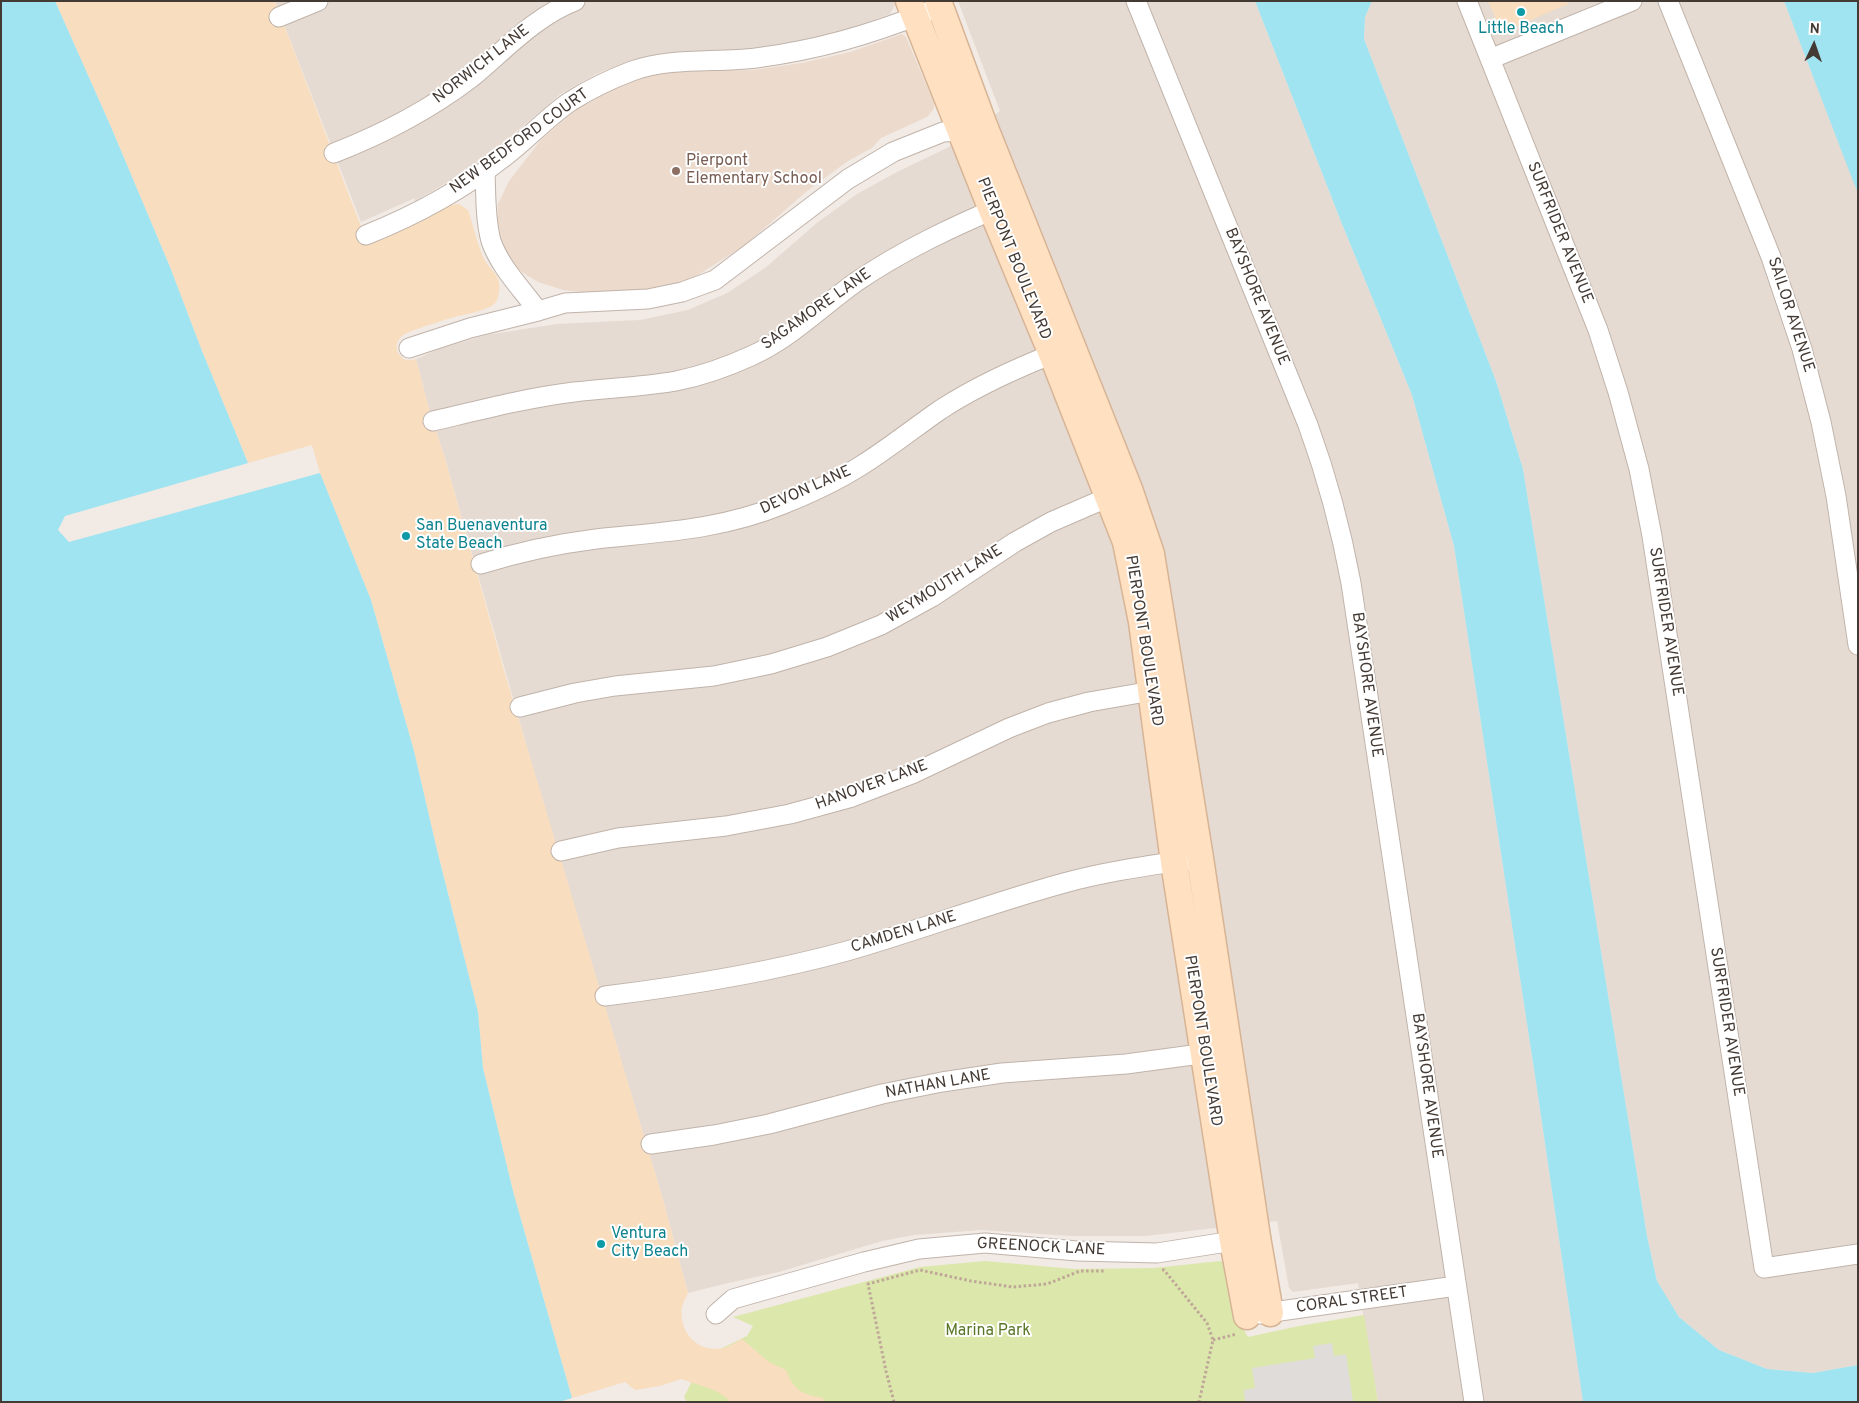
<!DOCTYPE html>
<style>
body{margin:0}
#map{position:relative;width:1859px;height:1403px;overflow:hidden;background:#f2eae4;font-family:Overpass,sans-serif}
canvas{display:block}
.frame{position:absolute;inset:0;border:2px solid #443a34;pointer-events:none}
.north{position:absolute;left:1789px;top:20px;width:50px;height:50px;-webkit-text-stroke:4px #fff;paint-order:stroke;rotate:3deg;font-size:14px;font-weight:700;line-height:20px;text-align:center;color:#443a34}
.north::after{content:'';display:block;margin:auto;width:18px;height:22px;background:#443a34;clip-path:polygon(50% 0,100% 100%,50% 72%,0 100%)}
</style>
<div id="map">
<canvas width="1859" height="1403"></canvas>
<div class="frame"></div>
<div class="north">N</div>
</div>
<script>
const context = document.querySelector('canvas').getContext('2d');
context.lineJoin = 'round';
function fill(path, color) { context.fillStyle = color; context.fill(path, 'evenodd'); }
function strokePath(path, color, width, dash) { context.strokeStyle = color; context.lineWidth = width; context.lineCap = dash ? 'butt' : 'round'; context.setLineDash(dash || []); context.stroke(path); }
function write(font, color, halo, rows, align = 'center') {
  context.font = font + ' Overpass,sans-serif'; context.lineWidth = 4; context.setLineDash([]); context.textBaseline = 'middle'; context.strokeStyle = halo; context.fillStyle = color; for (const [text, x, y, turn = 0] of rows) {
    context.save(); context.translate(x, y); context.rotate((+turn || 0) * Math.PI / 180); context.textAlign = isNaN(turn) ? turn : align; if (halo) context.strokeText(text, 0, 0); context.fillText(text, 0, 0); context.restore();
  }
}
const residential = new Path2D(`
 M275,1H897L890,14L844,31L797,42L748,49L664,53L629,61L596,74L562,93L497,148L458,176L415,201V198L361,222Z
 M958,1H1255L1340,219L1412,395L1454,546L1537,1089L1583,1402H1378L1358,1283L1293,1292L1289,1288L1277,1221L1145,1236H1072L982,1230L914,1235L882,1241L779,1272L728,1283L688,1293L662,1196L536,779L444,455L430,413L416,359L439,349L486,335L557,324L640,320L688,310L727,293L765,268L818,222L857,194L899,171L947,148L1000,111Z
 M1372,1H1784L1858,193V1365L1813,1373L1767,1369L1719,1350L1679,1317L1657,1281L1647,1236L1523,469L1496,381L1364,39L1365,17Z`);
const education = new Path2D(`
 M902,34L906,37L934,103V109L927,117L881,138L872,148L848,161L807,191L744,246L690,280L651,292L599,294L563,290L538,282L525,274L513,265L503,248L497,228L498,204L509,181L541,140L571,113L599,92L632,79L667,71L754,70L802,63L850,52Z`);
const green = new Path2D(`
 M985,1261L1074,1269L1154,1268L1220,1261L1229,1265L1237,1318L1248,1337L1299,1326L1364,1315L1378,1402H687L684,1397L704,1357L747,1336L753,1326L733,1317L920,1267Z`);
const sand = new Path2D(`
 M55,1H275L368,245L450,205L459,204L468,210C474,227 477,245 485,261C489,268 498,274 499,283C500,288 499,297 496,302C495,304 490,307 487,308C477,313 465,314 454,317C438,322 421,327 407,333C387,342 399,366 416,359L430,413L423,417V425L427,429L436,431L444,455L505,674L662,1196L688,1293C686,1297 683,1302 682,1307C678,1332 698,1354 724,1348C730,1346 736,1342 742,1339L769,1362L786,1370C794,1391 802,1394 823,1398L824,1402H729L727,1398L714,1390L681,1379L660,1386L635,1390L625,1382L572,1398L514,1195L483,1068L478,1012L437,850L414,751L371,600L320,473L312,445L248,463L202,351L170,267L111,127Z
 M1488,1H1567L1568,4L1510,29L1499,26Z`);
const parking = new Path2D(`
 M1332,1343L1334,1356L1346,1354L1353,1402H1245L1244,1390L1255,1388L1252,1368L1315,1358L1313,1346Z`);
const water = new Path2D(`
 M1,1H55L111,127L170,267L202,351L248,463L65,516L58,530L69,542L320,473L371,600L414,751L437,850L478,1012L483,1068L514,1195L572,1398L559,1402H1Z
 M1255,1H1372L1365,17L1364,39L1496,381L1523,469L1647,1236L1657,1281L1679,1317L1719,1350L1767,1369L1813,1373L1858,1365V1402H1583L1537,1089L1454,546L1412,395L1340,219Z
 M1784,1H1858V193L1853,181Z`);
const path = new Path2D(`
 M1162,1270H1164L1207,1323L1213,1340L1199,1402
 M1213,1340L1237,1334
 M894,1402L886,1371L868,1284L920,1270L971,1281L1013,1287L1047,1284L1080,1271H1106`);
const street = new Path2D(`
 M1136,1L1308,425C1327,477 1341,529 1351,583L1474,1402
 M1467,1L1598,330L1618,392L1639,469L1652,536L1764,1268L1858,1254
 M1668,1L1771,257L1802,349L1821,422L1836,496L1858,645
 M279,17L318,1
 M1490,59L1632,1
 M334,153C383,134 429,110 471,78C504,51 534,17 575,1
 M485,172C486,194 485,219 491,241C500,267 522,289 538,311L565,303L648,299L682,292L715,280L848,179L893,152L943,132L961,131L970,128
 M366,235C416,215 462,190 504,157C527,140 547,117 571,101C590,89 611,79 632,71C671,57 715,63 756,58C817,50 869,35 927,12
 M409,348L470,328L538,311
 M433,421C480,410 526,398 574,392C608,388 642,387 676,381C701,376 727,367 751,356C791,338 821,307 856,282C903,250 952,227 1004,205
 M481,564C519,552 556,544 596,539C660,532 720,530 781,505C809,494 837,481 862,465C889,448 914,428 940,410C978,385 1020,367 1062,350
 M520,707L575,693L615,686L714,676L771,664L827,647L881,625L932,597L1015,542L1051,522L1118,493
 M561,851L618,838L726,826L790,814L852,797L912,774L1009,728L1048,713L1089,702L1163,689
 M605,996C686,986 767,973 847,951C920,930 991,903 1064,883C1104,872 1146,866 1187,860
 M651,1144L714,1135L769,1124L882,1094L942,1082L1002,1073L1126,1064L1215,1052
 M716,1314L733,1299L864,1262L919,1249L985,1243L1077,1251L1157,1253L1246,1239
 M1259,1314L1456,1286`);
const secondary = new Path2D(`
 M909,1L992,210L1052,354L1126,542L1142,622L1174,862L1233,1241L1247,1316
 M938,1L983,123L1129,489L1151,554L1200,858L1257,1237L1270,1313`);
const markers = [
 [1521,12,5,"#0f9aa8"],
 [676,171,5,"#8d6e63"],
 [406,536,5,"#0f9aa8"],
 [601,1244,5,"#0f9aa8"]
];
const cultureNames = [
 ["Little Beach",1521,30,"center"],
 ["San Buenaventura",416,527],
 ["State Beach",416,545],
 ["Ventura",611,1235],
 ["City Beach",611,1253]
];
const streetNames = [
 ["NORWICH LANE",482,65,-38],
 ["NEW BEDFORD COURT",520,142,-36],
 ["SURFRIDER AVENUE",1559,233,68],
 ["PIERPONT BOULEVARD",1013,259,68],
 ["BAYSHORE AVENUE",1256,297,68],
 ["SAGAMORE LANE",817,310,-35],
 ["SAILOR AVENUE",1790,315,72],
 ["DEVON LANE",806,491,-24],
 ["WEYMOUTH LANE",945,585,-32],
 ["SURFRIDER AVENUE",1665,622,81],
 ["PIERPONT BOULEVARD",1143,641,81],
 ["BAYSHORE AVENUE",1366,685,82],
 ["HANOVER LANE",872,786,-20],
 ["CAMDEN LANE",904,933,-17],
 ["SURFRIDER AVENUE",1726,1022,81],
 ["PIERPONT BOULEVARD",1202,1041,81],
 ["NATHAN LANE",938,1085,-10],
 ["BAYSHORE AVENUE",1426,1086,82],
 ["GREENOCK LANE",1041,1248,3],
 ["CORAL STREET",1352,1301,-8]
];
const educationNames = [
 ["Pierpont",686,162],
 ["Elementary School",686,180]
];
const parkNames = [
 ["Marina Park",988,1332]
];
fill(residential, '#e6dbd2');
fill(education, '#ecdbcd');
fill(green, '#dce7ac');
fill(sand, '#f8ddbe');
fill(parking, '#e0dcd9');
fill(water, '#9fe4f0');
strokePath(street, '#c0b3aa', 21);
strokePath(secondary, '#d6b495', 29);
strokePath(path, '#bfa798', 3, [2.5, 2.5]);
strokePath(street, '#fff', 19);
strokePath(secondary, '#ffe0c1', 26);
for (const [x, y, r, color] of markers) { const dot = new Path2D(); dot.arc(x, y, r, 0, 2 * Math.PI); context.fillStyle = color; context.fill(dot); strokePath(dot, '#fff', 2); }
write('16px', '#0d838f', '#fff', cultureNames, 'left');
write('16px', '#443a34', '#fff', streetNames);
write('16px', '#785e54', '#fff', educationNames, 'left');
write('16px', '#597627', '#fff', parkNames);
</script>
